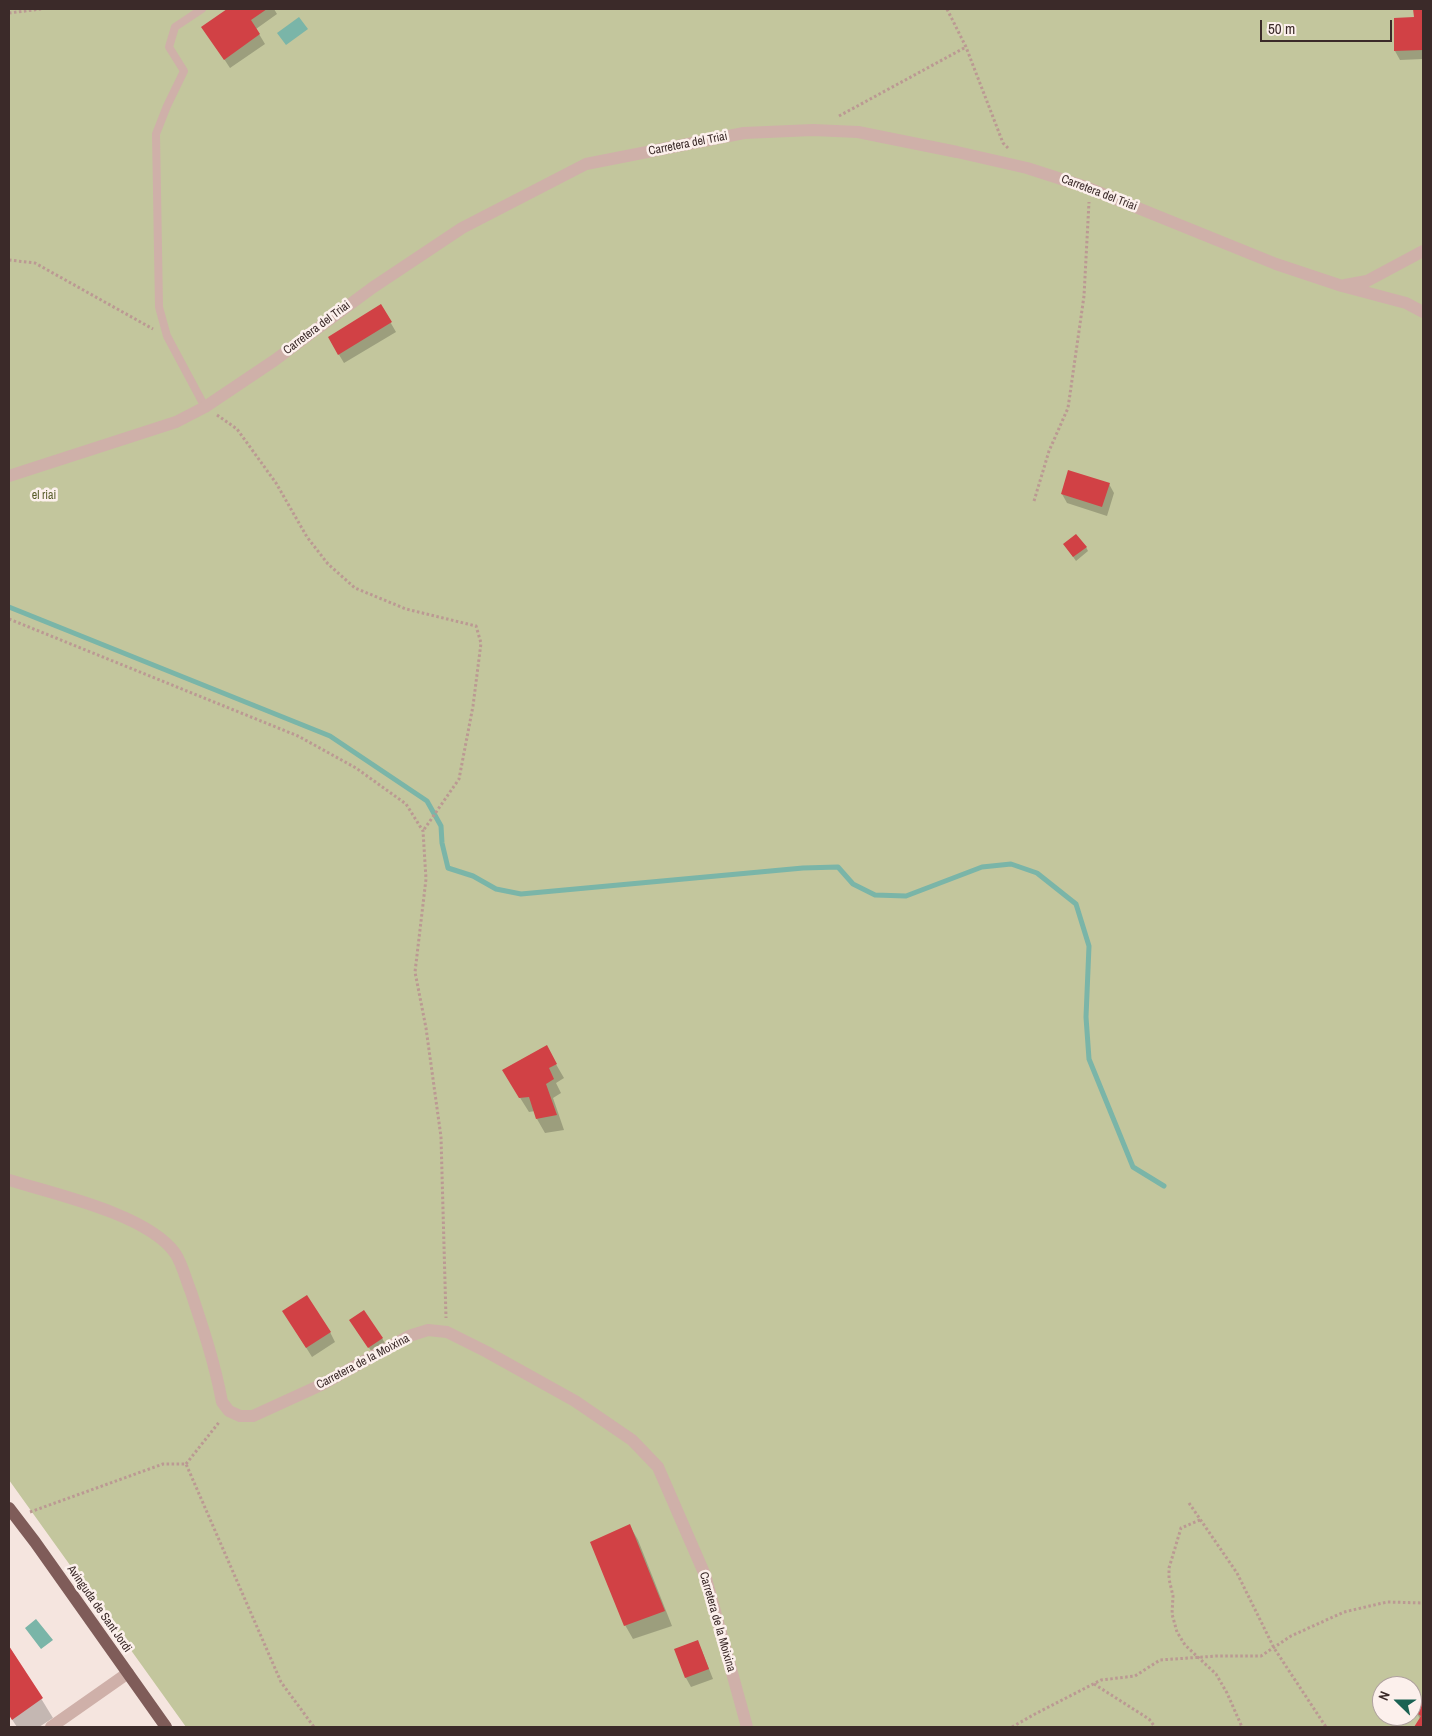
<!DOCTYPE html>
<style>
body{margin:0}
#map{position:relative;width:1432px;height:1736px;overflow:hidden;background:#f5e5df;font-family:"Archivo Narrow",sans-serif}
canvas{display:block}
.frame{position:absolute;inset:0;border:10px solid #3b2a29;pointer-events:none}
.north{position:absolute;left:1372px;top:1676px;width:50px;height:50px;box-sizing:border-box;background:#fcf0ec;border:1px solid #afa19e;border-radius:50%;rotate:292deg;font-size:14px;font-weight:700;line-height:20px;text-align:center;color:#3b2a29}
.north::after{content:'';display:block;margin:auto;width:18px;height:22px;background:#1a6253;clip-path:polygon(50% 0,100% 100%,50% 72%,0 100%)}
.scale{position:absolute;left:1260px;top:20px;width:132px;height:22px;box-sizing:border-box;border:2px solid #3b2a29;border-top:0;padding-left:6px;font-size:15px;line-height:18px;white-space:nowrap;color:#3b2a29;-webkit-text-stroke:4px #fcf0ec;paint-order:stroke}
</style>
<div id="map">
<canvas width="1432" height="1736"></canvas>
<div class="frame"></div>
<div class="north">N</div>
<div class="scale">50 m</div>
</div>
<script>
const context = document.querySelector('canvas').getContext('2d');
context.lineJoin = 'round';
function fill(path, color) { context.fillStyle = color; context.fill(path, 'evenodd'); }
function strokePath(path, color, width, dash) { context.strokeStyle = color; context.lineWidth = width; context.lineCap = dash ? 'butt' : 'round'; context.setLineDash(dash || []); context.stroke(path); }
function write(font, color, halo, rows, align = 'center') {
  context.font = font + ' "Archivo Narrow",sans-serif'; context.lineWidth = 5; context.setLineDash([]); context.textBaseline = 'middle'; context.strokeStyle = halo; context.fillStyle = color; for (const [text, x, y, turn = 0] of rows) {
    context.save(); context.translate(x, y); context.rotate((+turn || 0) * Math.PI / 180); context.textAlign = isNaN(turn) ? turn : align; if (halo) context.strokeText(text, 0, 0); context.fillText(text, 0, 0); context.restore();
  }
}
const green = new Path2D(`
 M9,9H1423V1727H186L9,1480ZM1382,1686H1412V1716H1382Z`);
const water = new Path2D(`
 M299,17L308,29L286,45L277,33Z
 M36,1619L53,1640L41,1649L25,1628Z`);
const shadow = new Path2D(`
 M229,9H274L277,14L256,29L265,44L230,68L203,27Z
 M1415,9H1423V59L1400,60L1395,51L1415,18Z
 M381,306L396,332L344,363L329,338Z
 M1109,484L1114,493L1107,516L1067,503L1062,494Z
 M1086,547L1088,551L1076,561L1067,548Z
 M546,1047L564,1078L556,1083L561,1093L553,1098L564,1130L545,1133L537,1119L535,1111L529,1112L512,1085Z
 M289,1320L330,1332L335,1342L312,1357Z
 M356,1330L382,1338L387,1347L375,1356Z
 M630,1526L638,1540L672,1626L633,1639L625,1625Z
 M697,1641L702,1651L713,1679L691,1687L686,1678L676,1649Z
 M9,1646L53,1718L39,1727H17L9,1715Z
 M1422,1702L1423,1727H1415L1420,1719L1416,1711Z`);
const stream = new Path2D(`
 M9,607L330,736L427,801L441,826L442,843L448,868L473,876L496,889L521,894L803,868L838,867L853,884L875,895L906,896L982,867L1011,864L1037,873L1076,904L1089,946L1086,1017L1089,1059L1133,1167L1164,1186`);
const building = new Path2D(`
 M227,9H267L251,20L260,34L224,60L201,27Z
 M1413,9H1423V50L1394,51V18L1414,17Z
 M381,304L392,322L338,355L328,337Z
 M1068,470L1110,483L1102,507L1061,494Z
 M1076,534L1087,547L1073,557L1063,544Z
 M547,1045L557,1064L549,1068L554,1079L546,1084L557,1115L536,1119L529,1097L519,1098L502,1070Z
 M307,1295L331,1332L306,1348L282,1311Z
 M364,1310L383,1338L368,1348L349,1320Z
 M630,1524L665,1611L624,1626L590,1542Z
 M698,1640L709,1669L685,1678L674,1649Z
 M9,1646L43,1698L12,1720L9,1715Z
 M1422,1700L1423,1701V1727H1414L1421,1716L1414,1711Z`);
const path = new Path2D(`
 M947,9L966,47L1003,143L1008,148
 M9,13L41,9
 M839,116L966,47
 M9,260L35,263L153,329
 M217,415L237,429L276,483L307,537L328,564L355,588L406,609L476,626L481,643L473,706L459,779L423,831
 M1034,501L1049,451L1068,408L1084,296L1089,202
 M9,619L298,736L356,768L406,804L423,831L426,879L415,972L426,1028L441,1137L446,1318
 M186,1464L220,1421
 M1189,1503L1237,1573L1274,1648L1326,1727
 M30,1512L163,1464H186L281,1682L314,1727
 M1200,1520L1181,1528L1169,1568V1579L1173,1596L1172,1614L1177,1632L1185,1645L1216,1674L1227,1693L1242,1727
 M1094,1684L1149,1719L1155,1727
 M1012,1727L1035,1714L1101,1680L1135,1676L1160,1660L1217,1656H1261L1291,1636L1344,1612L1387,1602L1423,1603`);
const lane = new Path2D(`
 M202,9L175,27L169,47L184,71L167,106L156,134L159,307L167,336L205,407`);
const street = new Path2D(`
 M1345,285L1367,281L1423,251
 M9,476L176,422L205,407L275,360L372,288L462,228L586,164L744,133L813,130L858,132L957,152L1027,168L1086,187L1276,264L1342,286L1406,303L1423,312
 M9,1180C54,1194 147,1214 175,1253C182,1263 186,1280 191,1292C203,1328 215,1364 222,1402L229,1411L240,1416H253L323,1384L409,1336L428,1330L447,1332L487,1352L575,1401L632,1440L658,1467L705,1575L747,1727
 M51,1727L128,1673`);
const primary = new Path2D(`
 M9,1508L35,1542L166,1727`);
const streetNames = [
 ["Carretera del Triai",688,144,-11],
 ["Carretera del Triai",1099,193,21],
 ["Carretera del Triai",317,328,-37],
 ["Carretera de la Moixina",363,1362,-28],
 ["Avinguda de Sant Jordi",99,1609,55],
 ["Carretera de la Moixina",717,1622,74]
];
const parkNames = [
 ["el riai",44,496]
];
fill(green, '#c3c69d');
fill(water, '#7ab5a8');
fill(shadow, '#0003');
strokePath(stream, '#7ab5a8', 5);
fill(building, '#d14145');
strokePath(path, '#bb9993', 3, [2.5, 2.5]);
strokePath(lane, '#cfb0a9', 8);
strokePath(street, '#cfb0a9', 12);
strokePath(primary, '#7f5c59', 12);
write('12px', '#3b2a29', '#fcf0ec', streetNames);
write('12px', '#585c2a', '#fcf0ec', parkNames);
</script>
